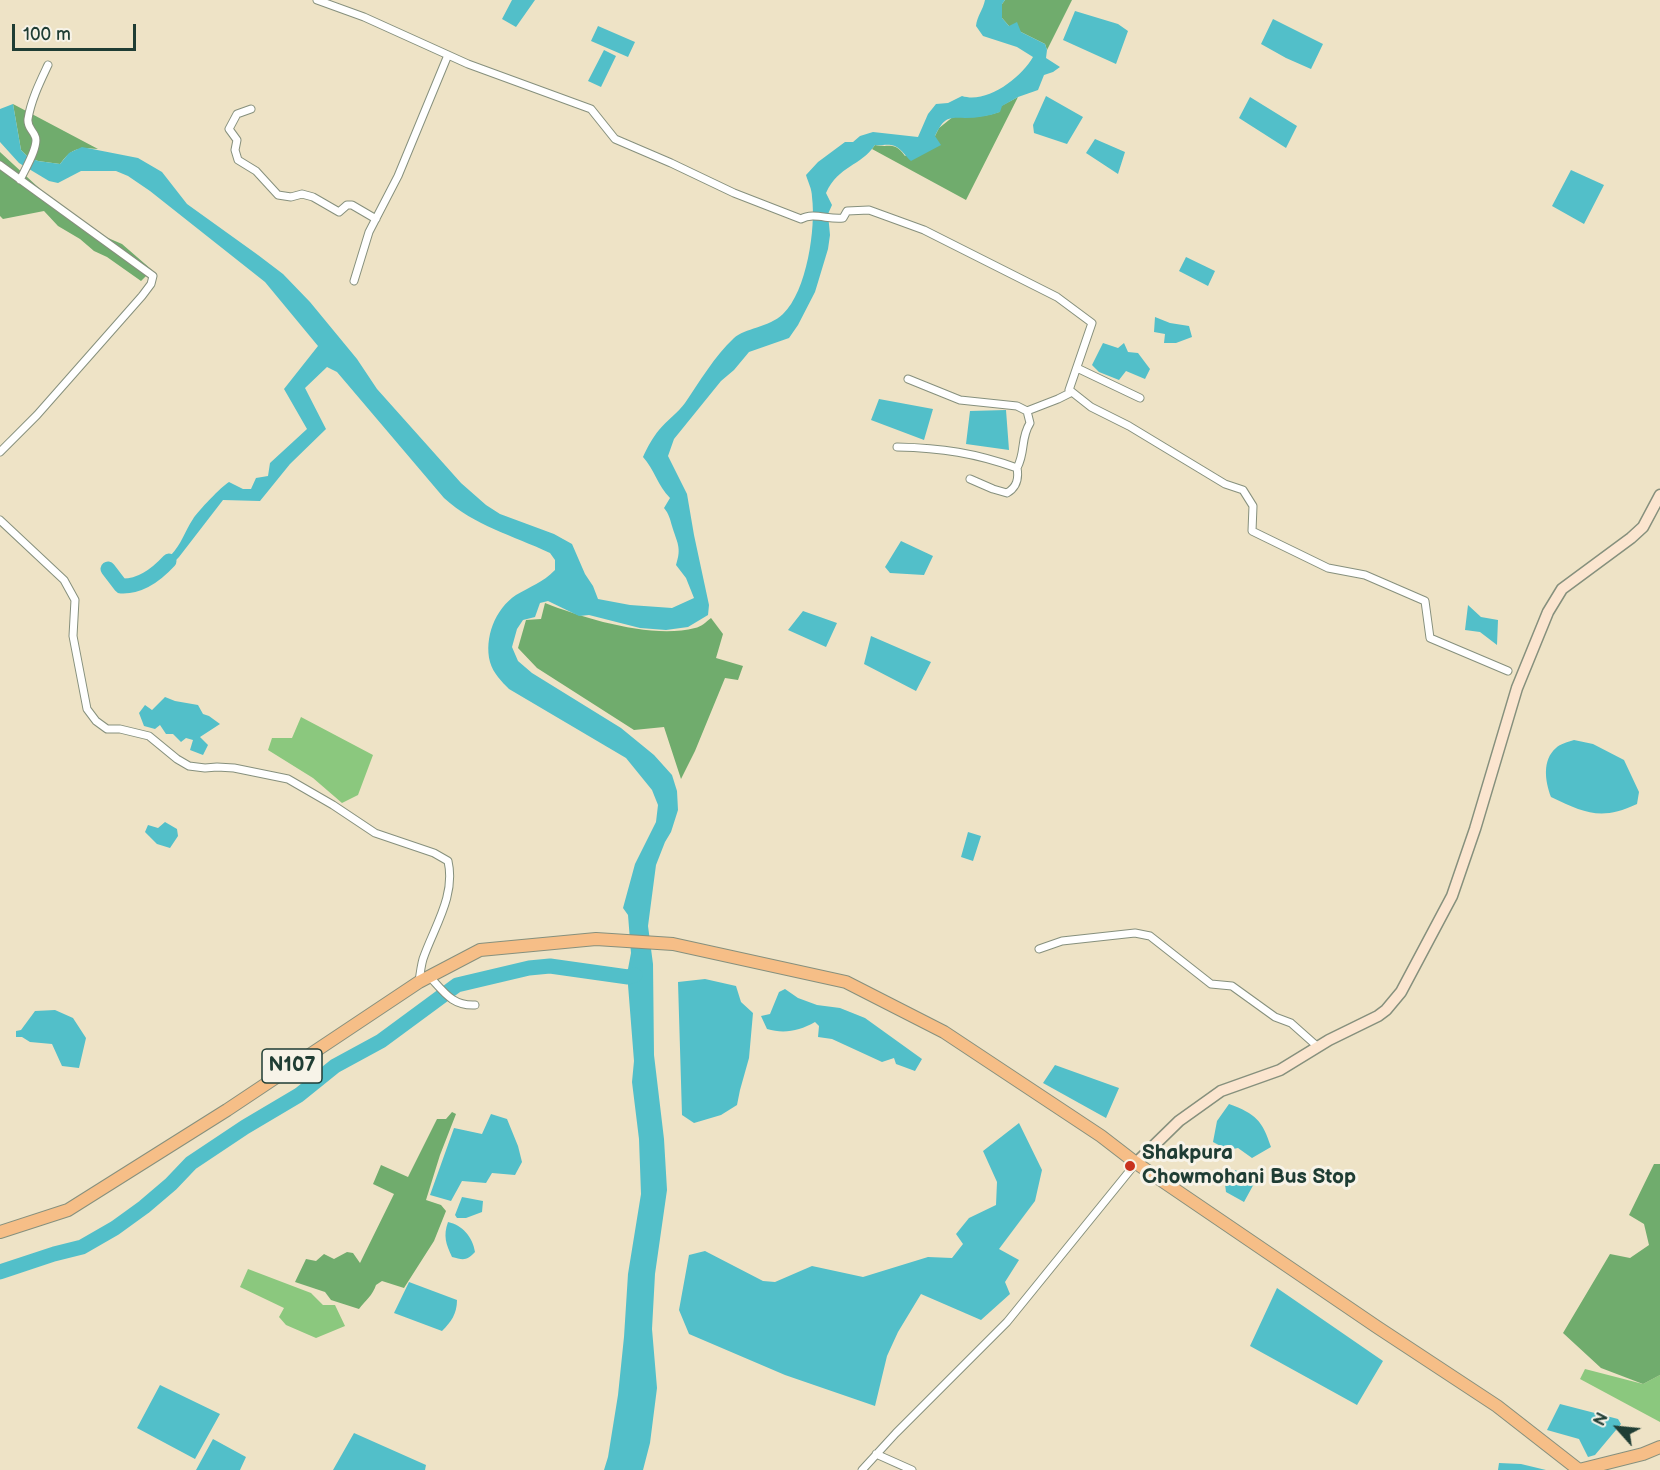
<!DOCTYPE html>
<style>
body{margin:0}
#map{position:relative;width:1660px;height:1470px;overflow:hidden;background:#eee3c6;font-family:"Balsamiq Sans",sans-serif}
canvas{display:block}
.north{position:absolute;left:1588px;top:1398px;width:60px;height:60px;-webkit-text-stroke:4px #f7f3e8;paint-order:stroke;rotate:297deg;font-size:16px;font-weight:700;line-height:24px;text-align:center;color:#1f3d34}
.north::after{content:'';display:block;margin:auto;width:21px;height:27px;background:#1f3d34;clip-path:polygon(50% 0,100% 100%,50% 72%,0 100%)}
.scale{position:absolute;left:12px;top:24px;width:124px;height:27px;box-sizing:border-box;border:3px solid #1f3d34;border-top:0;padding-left:8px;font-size:18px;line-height:21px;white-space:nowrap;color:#1f3d34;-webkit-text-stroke:4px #f7f3e8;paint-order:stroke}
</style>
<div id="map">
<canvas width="1660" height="1470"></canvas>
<div class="north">N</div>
<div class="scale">100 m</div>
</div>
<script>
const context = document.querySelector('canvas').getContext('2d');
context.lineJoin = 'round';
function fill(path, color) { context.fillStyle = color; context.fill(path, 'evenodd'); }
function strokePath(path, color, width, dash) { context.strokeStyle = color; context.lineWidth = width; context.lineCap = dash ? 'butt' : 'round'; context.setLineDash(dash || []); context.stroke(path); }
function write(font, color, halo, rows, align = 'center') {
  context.font = font + ' "Balsamiq Sans",sans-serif'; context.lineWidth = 6; context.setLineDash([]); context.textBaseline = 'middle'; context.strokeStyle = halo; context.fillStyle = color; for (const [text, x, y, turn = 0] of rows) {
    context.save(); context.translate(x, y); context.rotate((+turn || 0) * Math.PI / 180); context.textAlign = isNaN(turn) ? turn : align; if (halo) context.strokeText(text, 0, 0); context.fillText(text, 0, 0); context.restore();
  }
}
const green = new Path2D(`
 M301,717L373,755L358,795L342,803L313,778L268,750L272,738H292Z
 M248,1269L311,1293L323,1305H335L345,1326L316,1338L286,1325L279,1317L284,1308L240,1287Z
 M1585,1369L1643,1384L1660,1375V1422L1580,1379Z`);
const forest = new Path2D(`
 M1005,0H1072L1047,50L1045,44L1009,26L1002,18V4Z
 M1018,97L966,200L872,149L875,145C890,148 894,141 905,156L935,136L939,128L954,116C969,118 985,117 999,112L1001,106Z
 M13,104L98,149C78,147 72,148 60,164L38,161L28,157L21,150Z
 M0,152L53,201L101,235L122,244L152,270L141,281L107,257L94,251L80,239L58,226L44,211L3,219L0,216Z
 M545,603C586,619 652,639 695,628C701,627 706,622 711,618L723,634L716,658L743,666L738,680L725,678L695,751L681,779L664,727L634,730L537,668L518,648L526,620L541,619Z
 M452,1112L456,1114L440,1155L426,1200L441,1205L446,1211L434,1241L404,1288L382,1281L376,1285C373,1295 365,1301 359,1309L331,1300L325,1292L295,1282L306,1259L316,1261L324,1254L334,1259L347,1252L353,1253L360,1263L394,1194L373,1184L381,1165L408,1177L437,1119H446Z
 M1654,1164H1660V1375L1643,1384L1601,1368L1563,1333L1610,1254L1630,1258L1649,1245L1644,1224L1629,1215Z`);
const water = new Path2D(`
 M512,0H535L516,27L502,19Z
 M985,0H1005L1002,4V18L1009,26L1017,22L1021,32L1045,44L1047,50L1046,58L1060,67L1053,72L1044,75L1038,90L1018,97L1002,106L1000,112C989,116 977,118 965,118C947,117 944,118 935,136L941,145L911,161C905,156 900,146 891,145C885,144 881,146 875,145C860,167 839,165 826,193L832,205L828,214L830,235L828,249L815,292L798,325L789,338L749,352L734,370L721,381L674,439L668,456L687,494L694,535L709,605L708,615L688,627L666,630L640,628L589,615L579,616L548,601L540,603L535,617L523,620L517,629L512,647L518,661L532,673L621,728L654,755L672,775L677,791L678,810L671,832L665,842L656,865L648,926L653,964L654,1055L664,1139L667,1190L655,1274L652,1329L657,1388L650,1443L643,1470H604L608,1457L618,1395L624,1337L628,1274L641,1194L639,1139L632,1082L634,1061L628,985V969L631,953L628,915L623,908L635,864L656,822L658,805L652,790L626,758L509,689C502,682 493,673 490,662C484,638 495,609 516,595C531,586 542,583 555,570V560L550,553C512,535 475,526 444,498L337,372L327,367L305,388L326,429L290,464L260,501L223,500L179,557L159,578L153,570C159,566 166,561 171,555C181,545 185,531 193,519C198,511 222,486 229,482L243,489H251L256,478L268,476L270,463L307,429L284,389L318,346L265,282L150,191L128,176L116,171H81L58,183L49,181L19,163L0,142V109L13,104L21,150L28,157L38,161L60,164L69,153L82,147L138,158L162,172L187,204L258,255L283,274L310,302L357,359L377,389L461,483L486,505L500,514L554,534L572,544L585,574L593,586L598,599L630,605L672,608L694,598L686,578L676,565C682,547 677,543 672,526C670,519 669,514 664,508L670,498C658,486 654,469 643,457C647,448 653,437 659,430C667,420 678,413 685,403C700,381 714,357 734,338C745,328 768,328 783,314C807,291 816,228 812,197C812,189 808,182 806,175L818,162L845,142H853L860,136L873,132L918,137L928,114L936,104L948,103L962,96C987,104 1021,78 1033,57L1017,47L983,36L976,26C977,16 983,10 985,0Z
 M1075,11L1118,24L1128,31L1116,64L1063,40Z
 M1273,19L1323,44L1311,69L1286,58L1261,44Z
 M598,26L635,42L628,57L591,41Z
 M604,50L616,56L601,87L588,81Z
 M1046,96L1083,117L1067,144L1034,133L1033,125Z
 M1250,97L1297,126L1286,148L1239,118Z
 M1095,139L1125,152L1118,174L1086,153Z
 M1571,170L1604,185L1584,224L1552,206Z
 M1186,257L1215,271L1208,286L1179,271Z
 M1155,317L1170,323L1189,326L1192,337L1176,343H1164L1165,334L1154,332Z
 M1103,343L1118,348L1124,343L1128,352L1138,353L1150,369L1145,379L1126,371L1119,380L1099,372L1092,365Z
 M879,399L933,409L924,440L871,420Z
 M1006,410L1009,450L966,444L970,411Z
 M901,541L933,556L924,575L890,573L885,567Z
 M1468,605L1481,617L1498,620L1497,645L1480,632L1465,630Z
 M803,611L837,623L826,647L788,630Z
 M871,636L931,662L916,691L864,664Z
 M165,697L175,701L198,705L203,714L209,716L220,724L200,737L208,745L203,755L190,750L193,740L186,738L181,742L173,734H166L160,725L155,729L144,726L139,713L145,705L152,710Z
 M1574,740L1593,744L1624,760L1639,792L1637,804C1601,821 1585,813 1551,797C1545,781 1542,760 1556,748C1560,744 1568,742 1574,740Z
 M165,822L177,829L178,836L170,848L157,844L145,832L148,825L158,828Z
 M968,832L981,836L973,861L961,857Z
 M705,979L736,986L741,1002L753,1013L749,1058L740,1090L737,1105L721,1115L694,1123L682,1115L678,982Z
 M785,989L798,998L817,1005L840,1008L865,1018L922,1059L915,1071L896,1064L894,1058L882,1062L832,1039L818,1037L819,1026L815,1022C799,1031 784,1034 767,1029L761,1016L770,1014L779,992Z
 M55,1010L73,1018L86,1038L79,1068L62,1066L52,1044L30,1042L22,1037H16V1031L21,1030L35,1011Z
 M1055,1065L1119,1088L1106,1118L1043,1083Z
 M1229,1104C1256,1114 1262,1120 1271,1147L1252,1158L1238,1148L1228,1150L1213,1142L1217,1121Z
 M491,1114L507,1119L518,1146L522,1162L515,1175L492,1173L486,1183L462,1181L451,1201L430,1195L454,1128L482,1134Z
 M1019,1123L1042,1170L1035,1201L999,1249L1019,1260L1005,1282L1010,1294L981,1320L921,1294L898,1332L887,1356L875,1406L785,1375L689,1334L679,1310L689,1255L705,1251L763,1281L775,1282L812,1266L863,1277L928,1257L952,1258L963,1244L956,1234L969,1218L996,1205L997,1182L983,1151Z
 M1235,1170L1256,1180L1244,1202L1226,1192L1225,1184Z
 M462,1197L483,1201L482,1212L466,1218H457L455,1215Z
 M448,1222C462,1225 473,1237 475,1252C467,1261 463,1260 452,1257C446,1244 443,1236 448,1222Z
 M409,1282L457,1300C457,1314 451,1322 442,1331L394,1313Z
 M1277,1288L1383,1361L1357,1405L1250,1346Z
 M160,1385L220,1414L195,1459L137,1428Z
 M1560,1404L1618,1419L1621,1424L1595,1455L1588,1457L1579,1439L1547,1430Z
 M354,1433L426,1465L425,1470H333Z
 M213,1439L246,1457L240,1470H196Z
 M1499,1463L1521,1464L1546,1470H1498Z`);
const river = new Path2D(`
 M108,569L121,586C140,587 157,574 169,561
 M0,1272L54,1254L82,1247L115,1228L144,1207L171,1184L191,1163L245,1127L299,1095L335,1066L381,1041L457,985L529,968L550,966L628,977L635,975`);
const minor = new Path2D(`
 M317,0L364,17L468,64L591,109L615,139L671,163L734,193L801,219C813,212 829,220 843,218L847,211L869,210L924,230L1057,297L1092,323L1069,390L1072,392L1091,407L1129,426L1225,484L1243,490L1253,506L1252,531L1328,568L1365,575L1425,601L1430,638L1508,671
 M251,109L237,114L229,129L237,140L235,150L238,160L256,171L278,195L291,197L302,194L313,197L339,212L347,205H352L376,219
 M0,165L153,276L151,284L142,296L37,415L0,452
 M20,180C24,171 40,145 35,136C32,129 27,127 28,119C31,100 40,82 48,65
 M354,281L369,232L398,176L448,55
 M1077,368L1140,398
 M908,379L960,400L1017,406L1027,411L1058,399L1072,392
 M897,447C942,448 975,453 1017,468C1019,479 1017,487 1007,493L993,489L970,479
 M1017,468C1026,451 1020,439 1030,423L1027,411
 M0,520L64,580L75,600L73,636L87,709L96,721L107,729H120L149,736L177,759L189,766L205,768L217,767L234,768L288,779L333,805L375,833L434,853L448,861C456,896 434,927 423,959C421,966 420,974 419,982
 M1039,949L1062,941L1135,933L1150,936L1211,984L1232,986L1275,1017L1291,1023L1318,1047
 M429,976C444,992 452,1006 475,1005
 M876,1454L912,1470
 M862,1470L896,1433L1007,1322L1136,1163`);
const secondary = new Path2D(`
 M1136,1163L1179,1121L1221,1091L1280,1070L1329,1040L1378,1016L1386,1010L1401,992L1452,896L1475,829L1517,688L1548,612L1562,589L1631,538L1643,527L1660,495`);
const trunk = new Path2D(`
 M0,1232L68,1210L227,1110L419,982L480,950L596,939L673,944L846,982L944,1032L1101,1136L1136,1163L1377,1327L1497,1406L1579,1470L1643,1454L1660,1447`);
const markers = [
 [1130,1166,6,"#c8321e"]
];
const shields = [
 [292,1066,60]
];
const shieldNames = [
 ["N107",292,1066]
];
const poiNames = [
 ["Shakpura",1142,1154],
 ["Chowmohani Bus Stop",1142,1178]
];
fill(green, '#8bc87e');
fill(forest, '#70ac6d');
fill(water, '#52bfc9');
strokePath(river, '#52bfc9', 15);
strokePath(minor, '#86907d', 9);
strokePath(secondary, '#86907d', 13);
strokePath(trunk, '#86907d', 14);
strokePath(minor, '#fff', 7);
strokePath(secondary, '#fbe5cf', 10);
strokePath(trunk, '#f6be87', 12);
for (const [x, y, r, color] of markers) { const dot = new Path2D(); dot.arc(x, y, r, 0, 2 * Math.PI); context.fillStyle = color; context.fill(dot); strokePath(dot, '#f7f3e8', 2); }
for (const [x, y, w] of shields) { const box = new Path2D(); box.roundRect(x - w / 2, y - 17, w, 34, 4.5); context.fillStyle = '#f7f3e8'; context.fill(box); strokePath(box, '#1f3d34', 1.5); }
write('bold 20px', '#1f3d34', null, shieldNames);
write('bold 21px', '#1f3d34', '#f7f3e8', poiNames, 'left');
</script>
